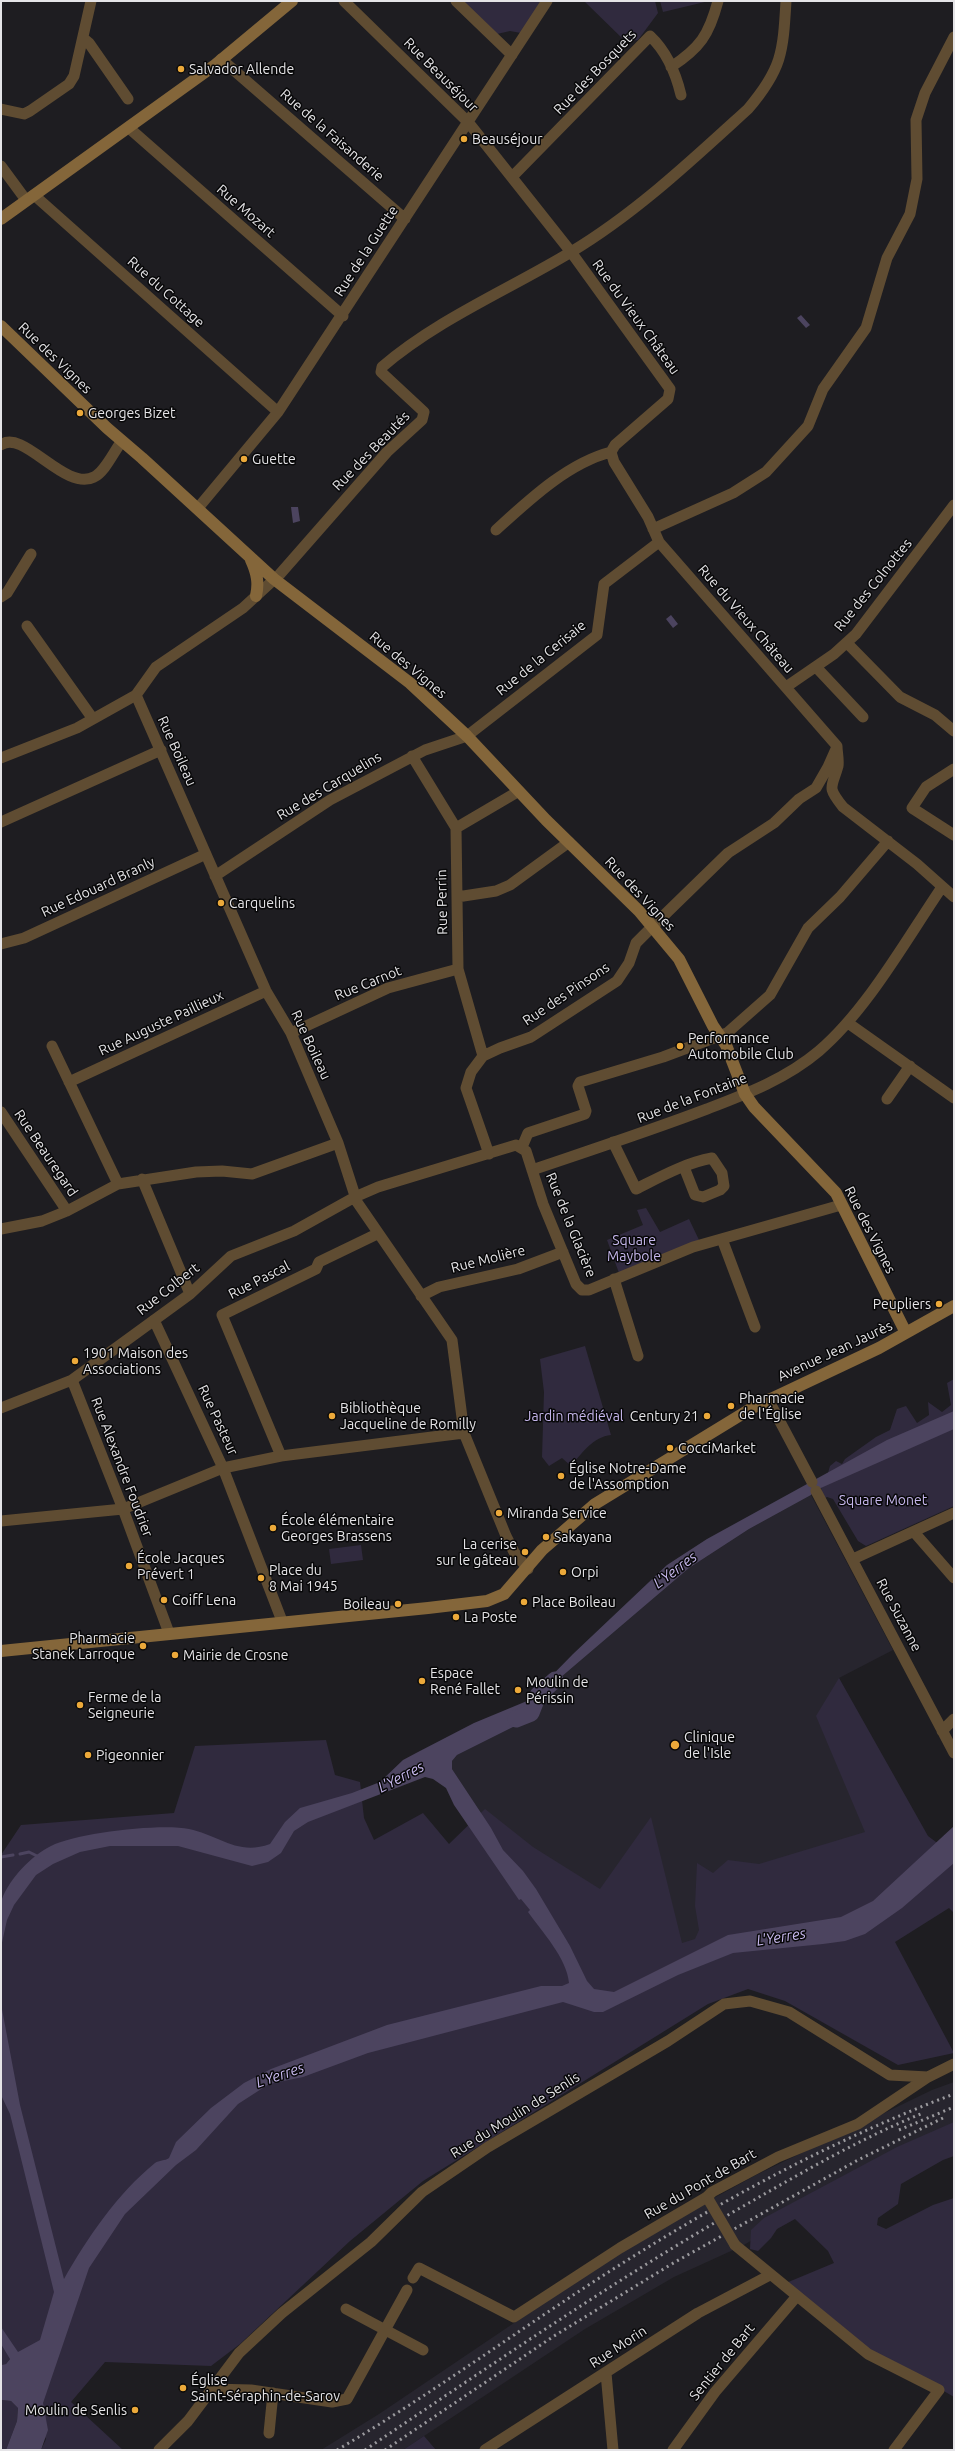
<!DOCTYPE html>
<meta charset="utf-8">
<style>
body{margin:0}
#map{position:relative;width:955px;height:2451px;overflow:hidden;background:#1e1d21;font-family:Ubuntu,sans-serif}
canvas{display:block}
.frame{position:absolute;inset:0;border:2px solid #e5e4e7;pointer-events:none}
</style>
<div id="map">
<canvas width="955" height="2451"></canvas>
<div class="frame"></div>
</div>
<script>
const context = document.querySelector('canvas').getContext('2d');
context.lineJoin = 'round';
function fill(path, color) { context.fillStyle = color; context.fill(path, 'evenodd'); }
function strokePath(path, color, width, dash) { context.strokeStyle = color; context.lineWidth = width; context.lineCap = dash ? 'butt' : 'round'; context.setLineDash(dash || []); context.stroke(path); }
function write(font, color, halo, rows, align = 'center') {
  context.font = font + ' Ubuntu,sans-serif'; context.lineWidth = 3; context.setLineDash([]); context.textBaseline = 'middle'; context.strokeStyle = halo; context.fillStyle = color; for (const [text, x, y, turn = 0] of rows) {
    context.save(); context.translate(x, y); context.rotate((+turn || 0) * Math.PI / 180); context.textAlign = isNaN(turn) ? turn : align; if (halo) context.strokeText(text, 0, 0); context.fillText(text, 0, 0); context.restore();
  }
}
const built = new Path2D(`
 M811,1495L893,1650L839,1678L922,1849L614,1992L481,1813L452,1769V1761L457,1755L527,1720L533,1715V1701L689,1568L749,1529Z
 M954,2082V2132L902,2153L742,2246L674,2277L585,2329L403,2450H321L379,2414L597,2267L705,2203L756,2175L932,2090Z`);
const green = new Path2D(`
 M463,1H542L521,33L510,31L497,34Z
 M584,1H655L658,13L638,40L625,41Z
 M660,1H709L663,12Z
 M646,1208L660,1232L689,1219L699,1240L619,1273L607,1240L643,1225L637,1210Z
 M585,1346L611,1435C593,1437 583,1452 571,1466L562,1458L549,1466L542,1457L544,1392L540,1359Z
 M954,1379V1506L866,1546L858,1541L833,1499L827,1497L823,1499L820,1481L827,1476L830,1466L836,1461L842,1464L845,1459L876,1437L890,1430L897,1409L906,1406L917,1423L929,1415L928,1402L942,1412L951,1405L947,1383Z
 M361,1545L363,1560L331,1564L329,1549Z
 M839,1678L928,1836L936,1842L954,1848V1913L949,1908L895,1942L954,2053L898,2065L785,2001L748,1989L708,2004L423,2181L350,2241L240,2344L211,2366L105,2362L71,2402L123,2450H41L46,2439L10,2359L6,2364L1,2365V1855L21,1825L174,1813L195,1746L326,1740L335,1775L360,1782L364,1818L374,1840L423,1813L449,1844L485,1809L533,1847L600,1889L651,1817L682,1943L695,1939L699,1930L695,1906L697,1863L713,1873L728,1860L759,1864L865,1832L816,1716Z
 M954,2122V2156L943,2160L901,2184L898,2204L878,2218L877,2225L886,2229L933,2205L954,2198V2397L913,2373L878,2356L786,2283L834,2263L828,2251L795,2219L777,2229L771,2238L758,2251L750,2249L751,2230L764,2218L897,2147Z
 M1,2400L11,2401L18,2408L17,2421L6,2450H1Z
 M424,2436L436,2450H403Z`);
const water = new Path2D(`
 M801,315L810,325L806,328L797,318Z
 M291,507H298L300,521L293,523Z
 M671,615L678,624L673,628L666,619Z
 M954,1411V1429L814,1491L811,1495L749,1529L689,1568L533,1701V1715L527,1720L457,1755L452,1761V1769L491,1828L503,1850L523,1871L536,1889L570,1946L587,1981L594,1989L614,1992L728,1935L841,1917L873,1901L954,1826V1863L902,1908L865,1934L845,1941L823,1944L733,1953L678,1975L603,2012H594L563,2002L368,2053L303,2077L269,2084L238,2104L196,2150L176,2165L125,2214L89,2268L43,2403L48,2430L41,2450H6L17,2421L18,2408L11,2401L1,2400V2365L6,2364L10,2359L1,2344V2327L18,2352L40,2340L54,2292L10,2114L1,2095V2004L20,2105L64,2279C88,2237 117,2194 155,2163C159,2160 165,2161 169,2158L176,2142L211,2108L244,2083L271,2069L387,2025L541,1986H562L569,1983C567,1958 542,1932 528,1912L530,1910L521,1899L519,1900L454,1805L446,1788L433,1779L425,1777L308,1822L294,1831L281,1853L268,1862L252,1866L178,1846H110L80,1852L53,1864L36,1875L14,1905L7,1920L1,1947C1,1936 0,1909 2,1899C10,1878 31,1856 51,1846C76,1833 161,1823 189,1829C219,1835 237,1856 270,1844L285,1822L300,1808L352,1793L380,1782L403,1760L418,1752L474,1723L527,1701L573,1654L667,1565L707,1539L887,1440Z`);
const stream = new Path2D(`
 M20,1854L29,1852L39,1857
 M1,1857L13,1855`);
const river = new Path2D(`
 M516,1719L531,1713L538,1695L555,1680`);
const street = new Path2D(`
 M344,1L468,122L571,252L670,389L668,399L615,445L611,452L614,462L648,517L659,542L837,746C837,752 839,760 838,766C832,788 826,786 843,807L917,864L954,897
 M456,1L512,55
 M83,38L89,43L128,99
 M221,59L405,219
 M671,67C700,48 709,35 718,1
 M1,109L24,114L30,111L69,84L74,76L91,1
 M129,128L343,316
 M1,166L26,200
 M512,177L650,36C666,51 676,74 681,95
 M34,195L278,412
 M1,445C23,428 65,492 94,477C105,472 114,451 122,441
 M198,508L278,412L547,1
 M653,529L733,493L766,472L808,426L823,389L866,328L887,258L910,214L917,179L916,120L925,93L954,37
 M496,530C529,500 568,463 611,452
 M1,597L7,593L31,554
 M27,626L93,719
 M847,643L900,697L935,715L954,731
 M816,667L863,717
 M786,687L834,654L856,634L954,505
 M412,756L456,828L458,969L483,1056
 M1,758L77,728L136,695
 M954,769L926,787L912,808L954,835
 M1,822L161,750
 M456,828L519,791
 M215,876L330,800L425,750L467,736L597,635L604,584L659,542
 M457,897L496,891L510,885L569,842
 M1,944L24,938L206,854
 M848,1023L954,1098
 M291,1033L388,988L458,969
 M52,1046L118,1184
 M69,1082L266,991
 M887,1099L910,1066
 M1,1112L67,1211
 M613,1142L636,1189C660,1177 685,1163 712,1158L722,1173L724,1186L720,1190L703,1197L695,1195L684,1167
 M522,1147L528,1133L585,1114L586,1111L578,1086L580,1082L663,1057L727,1033L770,995L808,928L840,897L888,841
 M489,1154L466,1088L471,1072L483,1056L500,1048L531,1037L617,981L629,963L636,943L652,927L728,853L774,823L799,799L816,788L828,767L836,749
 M532,1170C591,1150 649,1131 707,1109C746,1094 786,1079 819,1051C867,1010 906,940 942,887
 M142,1179L190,1294
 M1,1229L42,1221L67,1211L118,1184L196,1172L222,1171L252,1174L338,1143
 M722,1239L755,1327
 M614,1279L638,1356
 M421,1296L439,1287L518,1269L563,1252
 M154,1320L223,1468L282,1621
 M72,1380L123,1509L169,1633
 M768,1399L812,1482
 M1,1408L72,1380L190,1294L231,1256L294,1231L355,1197L378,1187L516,1145L526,1151L543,1204L576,1284L582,1290H589L693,1247L841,1205
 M281,1456L222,1315L316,1269L319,1262L377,1234
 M816,1491L954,1753
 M1,1521L123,1509L223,1468L281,1456L464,1433
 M914,1532L954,1578
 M853,1559L954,1513
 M528,1569L514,1552L506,1536L464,1433L452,1340L357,1202L338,1143L291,1033L266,991L136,695L156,667L243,608L280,574L387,452L422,420L424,412L381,372L382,367C438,319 508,290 571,252C636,213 692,160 748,109C782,69 783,53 786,1
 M942,1731L954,1719
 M735,2245L868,2354L939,2390L894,2450
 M413,2278L419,2268L514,2317L620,2248L707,2197L712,2192L778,2157L858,2124L928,2077L954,2064
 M346,2309L423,2350
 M606,2373L613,2450
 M211,2389L251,2390L332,2402L347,2399L407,2290
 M269,2433L273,2393
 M159,2450L188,2421L239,2353L282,2313L371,2242L422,2192L488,2147L668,2041L724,2004L750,2001L789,2012L890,2075L928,2077
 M485,2450L698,2313L770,2275
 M673,2450L715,2392L797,2296`);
const secondary = new Path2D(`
 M1,219L215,65L292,1
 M1,326L107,428L142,458L274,579L410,683L467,736L546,820L639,911L679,959L713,1026L726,1045L745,1094L754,1107L836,1193L906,1333
 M251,560C257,573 259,583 256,596
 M1,1651L428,1608L487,1601L504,1594L542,1550L595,1504L752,1408L879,1348L954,1306`);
const rail = new Path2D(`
 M899,2130L954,2107
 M337,2450C430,2395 517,2331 607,2273C716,2203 832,2140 954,2094
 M365,2450C493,2364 620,2276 754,2200C808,2169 864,2137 923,2113
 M385,2450L554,2336L675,2262L858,2160L945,2117`);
const streetBridge = new Path2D(`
 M707,2197L735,2245`);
const markers = [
 [181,69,4,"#eca93a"],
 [464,139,4,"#eca93a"],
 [80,413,4,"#eca93a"],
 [244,459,4,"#eca93a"],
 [221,903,4,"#eca93a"],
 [680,1046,4,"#eca93a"],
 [939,1304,4,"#eca93a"],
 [75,1361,4,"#eca93a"],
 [731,1406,4,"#eca93a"],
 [332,1416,4,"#eca93a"],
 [707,1416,4,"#eca93a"],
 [670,1448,4,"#eca93a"],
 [561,1476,4,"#eca93a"],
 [499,1513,4,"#eca93a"],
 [273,1528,4,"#eca93a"],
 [546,1537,4,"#eca93a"],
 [525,1552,4,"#eca93a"],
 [129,1566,4,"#eca93a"],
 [563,1572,4,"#eca93a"],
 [261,1578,4,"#eca93a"],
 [164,1600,4,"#eca93a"],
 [524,1602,4,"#eca93a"],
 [398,1604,4,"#eca93a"],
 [456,1617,4,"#eca93a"],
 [143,1646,4,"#eca93a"],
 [175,1655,4,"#eca93a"],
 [422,1681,4,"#eca93a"],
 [518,1690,4,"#eca93a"],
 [80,1705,4,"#eca93a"],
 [675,1745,5,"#eca93a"],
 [88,1755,4,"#eca93a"],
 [183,2388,4,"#eca93a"],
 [135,2410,4,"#eca93a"]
];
const poiNames = [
 ["Salvador Allende",189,69],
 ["Beauséjour",472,139],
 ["Georges Bizet",88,413],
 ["Guette",252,459],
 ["Carquelins",229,903],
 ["Performance",688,1038],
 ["Automobile Club",688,1054],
 ["Peupliers",931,1304,"right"],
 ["1901 Maison des",83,1353],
 ["Associations",83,1369],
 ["Pharmacie",739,1398],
 ["de l'Église",739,1414],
 ["Bibliothèque",340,1408],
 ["Jacqueline de Romilly",340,1424],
 ["Century 21",699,1416,"right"],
 ["CocciMarket",678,1448],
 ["Église Notre-Dame",569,1468],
 ["de l'Assomption",569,1484],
 ["Miranda Service",507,1513],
 ["École élémentaire",281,1520],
 ["Georges Brassens",281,1536],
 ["Sakayana",554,1537],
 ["La cerise",517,1544,"right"],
 ["sur le gâteau",517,1560,"right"],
 ["École Jacques",137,1558],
 ["Prévert 1",137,1574],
 ["Place du",269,1570],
 ["8 Mai 1945",269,1586],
 ["Orpi",571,1572],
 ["Coiff Lena",172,1600],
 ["Place Boileau",532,1602],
 ["Boileau",390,1604,"right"],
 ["La Poste",464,1617],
 ["Pharmacie",135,1638,"right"],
 ["Stanek Larroque",135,1654,"right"],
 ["Mairie de Crosne",183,1655],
 ["Espace",430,1673],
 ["René Fallet",430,1689],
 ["Moulin de",526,1682],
 ["Périssin",526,1698],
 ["Ferme de la",88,1697],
 ["Seigneurie",88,1713],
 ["Clinique",684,1737],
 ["de l'Isle",684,1753],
 ["Pigeonnier",96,1755],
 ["Église",191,2380],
 ["Saint-Séraphin-de-Sarov",191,2396],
 ["Moulin de Senlis",127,2410,"right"]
];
const streetNames = [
 ["Rue des Bosquets",595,72,-46],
 ["Rue Beauséjour",441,75,45],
 ["Rue de la Faisanderie",332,135,41],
 ["Rue Mozart",246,211,41],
 ["Rue de la Guette",366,251,-57],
 ["Rue du Cottage",166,292,42],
 ["Rue du Vieux Château",636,317,54],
 ["Rue des Vignes",55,358,44],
 ["Rue des Beautés",371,451,-46],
 ["Rue des Colnottes",873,585,-51],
 ["Rue du Vieux Château",746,619,49],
 ["Rue de la Cerisaie",541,658,-39],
 ["Rue des Vignes",408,665,40],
 ["Rue Boileau",177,751,66],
 ["Rue des Carquelins",329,786,-31],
 ["Rue Edouard Branly",98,887,-25],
 ["Rue des Vignes",640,894,47],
 ["Rue Perrin",442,902,-91],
 ["Rue Carnot",368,983,-22],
 ["Rue des Pinsons",566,994,-34],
 ["Rue Auguste Paillieux",161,1023,-25],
 ["Rue Boileau",311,1045,65],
 ["Rue de la Fontaine",692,1098,-21],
 ["Rue Beauregard",46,1153,56],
 ["Rue de la Glacière",571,1225,68],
 ["Rue des Vignes",870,1230,63],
 ["Rue Molière",488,1259,-14],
 ["Rue Pascal",259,1280,-27],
 ["Rue Colbert",168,1289,-38],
 ["Avenue Jean Jaurès",835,1351,-25],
 ["Rue Pasteur",218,1420,65],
 ["Rue Alexandre Foudrier",122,1467,69],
 ["Rue Suzanne",899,1615,62],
 ["Rue du Moulin de Senlis",515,2115,-32],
 ["Rue du Pont de Bart",700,2184,-30],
 ["Rue Morin",618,2347,-33],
 ["Sentier de Bart",722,2362,-51]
];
const parkNames = [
 ["Square",634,1240],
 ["Maybole",634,1256],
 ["Jardin médiéval",574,1416],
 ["Square Monet",883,1500]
];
const waterNames = [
 ["L'Yerres",675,1570,-37],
 ["L'Yerres",401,1777,-28],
 ["L'Yerres",781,1937,-9],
 ["L'Yerres",280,2075,-19]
];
fill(built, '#27252e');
fill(green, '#302a3e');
fill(water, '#4c445f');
strokePath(stream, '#4c445f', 3);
strokePath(river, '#4c445f', 17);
strokePath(street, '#5f4c32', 11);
strokePath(secondary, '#84663a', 12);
strokePath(rail, '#9b9a9e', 3, [2, 4]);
strokePath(streetBridge, '#5f4c32', 11);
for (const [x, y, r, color] of markers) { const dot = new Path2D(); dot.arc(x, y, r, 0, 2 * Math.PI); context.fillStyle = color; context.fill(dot); strokePath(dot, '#080809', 1.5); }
write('14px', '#e5e4e7', '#080809', poiNames, 'left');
write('14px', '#e5e4e7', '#080809', streetNames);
write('14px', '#c5b6eb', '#080809', parkNames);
write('italic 15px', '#c8b9ee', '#080809', waterNames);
</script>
